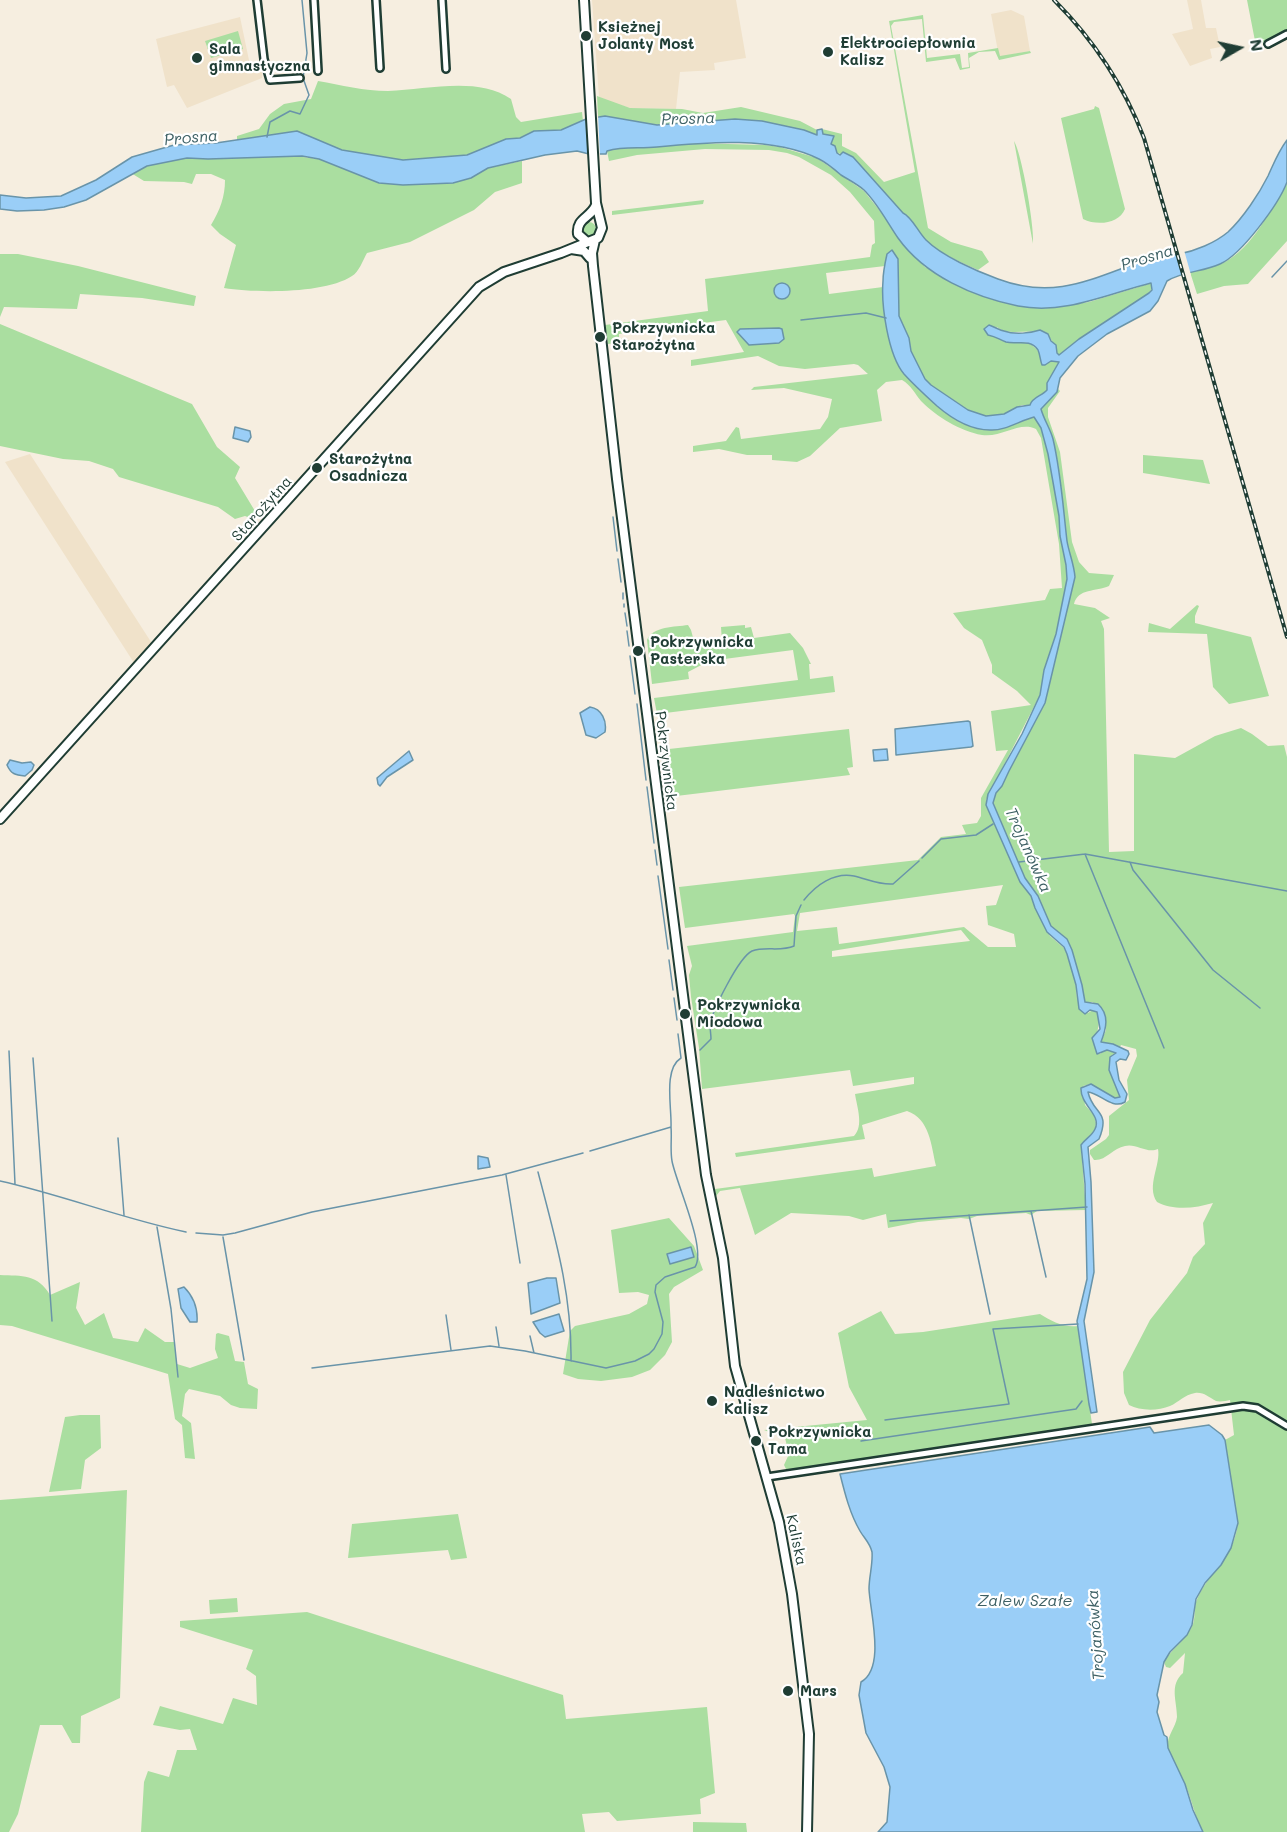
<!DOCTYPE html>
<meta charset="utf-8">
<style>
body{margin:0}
#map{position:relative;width:1287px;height:1832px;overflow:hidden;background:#f6eee0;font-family:Mali,sans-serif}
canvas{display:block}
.north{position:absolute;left:1209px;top:18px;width:60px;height:60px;-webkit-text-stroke:4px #fff;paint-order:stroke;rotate:81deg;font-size:16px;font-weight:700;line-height:24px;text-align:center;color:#1f3d34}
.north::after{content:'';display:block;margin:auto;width:21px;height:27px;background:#1f3d34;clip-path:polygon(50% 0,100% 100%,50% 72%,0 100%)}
</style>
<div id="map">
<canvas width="1287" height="1832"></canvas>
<div class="north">N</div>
</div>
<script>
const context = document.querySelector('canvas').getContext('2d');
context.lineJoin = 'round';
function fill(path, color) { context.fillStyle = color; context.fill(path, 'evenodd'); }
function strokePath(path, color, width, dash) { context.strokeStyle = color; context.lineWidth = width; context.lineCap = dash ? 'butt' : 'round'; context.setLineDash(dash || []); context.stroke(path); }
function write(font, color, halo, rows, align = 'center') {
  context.font = font + ' Mali,sans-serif'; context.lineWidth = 4.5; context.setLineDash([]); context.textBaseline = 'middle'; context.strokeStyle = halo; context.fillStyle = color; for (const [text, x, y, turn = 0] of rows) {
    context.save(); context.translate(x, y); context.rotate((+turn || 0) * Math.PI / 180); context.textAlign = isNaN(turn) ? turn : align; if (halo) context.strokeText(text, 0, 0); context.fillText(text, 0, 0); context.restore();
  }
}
const built = new Path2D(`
 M592,0H736L746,58L714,63L715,70L680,72L676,109L630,108L616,104L599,97Z
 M1187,0H1201L1206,28H1216L1220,47L1210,49L1212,58L1190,66L1172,34L1193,29Z
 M1011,10L1024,16L1030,51L999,57L991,14Z
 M240,17L250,65L262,63V78L187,108L174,85L167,87L156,39Z
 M30,454L153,645L136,666L5,462Z`);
const green = new Path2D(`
 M1247,0H1287V31L1256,46Z
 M923,15L927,58L960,54L962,68L969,67L968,53L998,48L1000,56L1030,51L1031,53L999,60L995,51L979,52L969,58L970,68L960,70L955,58L926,62L922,19L894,22L891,26L928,228L951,242L982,251L989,262L978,270C959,261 939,254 924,238C917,231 912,217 903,213L853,157L837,153L835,146L831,144L834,137L823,134L822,129L842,134V146L856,153L884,182L915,172L889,21Z
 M238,31L243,49L211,58L205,41Z
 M318,81C341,85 364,91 388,91C427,90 477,76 511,99L516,117L521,122L582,112L583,121L561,130L534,131L520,138L506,139L467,155L403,160L342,150L297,131L237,140V136L259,129L270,114L284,104L311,99Z
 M597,96L630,108L682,109L703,113L741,107L800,121L817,130L818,136L804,130L762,121L735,119L657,125L605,116L598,117Z
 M1095,106L1099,108L1125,209C1119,224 1097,226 1083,219L1061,118L1094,109Z
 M1014,141C1022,154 1035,229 1033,244Z
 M691,143L765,145L780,147L817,158L864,191L925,267L980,295L1018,306L1049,308L1089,302L1152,283L1151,290L1149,293L1079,339L1059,355C1055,351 1054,343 1050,338C1036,324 1011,339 997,327L991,336H996C1008,344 1029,337 1038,351C1041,355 1043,361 1045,365L1051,361L1059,362L1049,380L1048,390L1044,394L1035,398L1030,405H1022L1004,414L986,416L968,410L931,385L925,379L911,351L909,338L899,316L898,263L887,254L885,266L826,273L829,294L883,287L887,327L903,373L928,398L944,412L972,427L1000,429L1034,417L1041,428L1048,454L1059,516L1060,536L1066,565L1067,579L1056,634L1044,670L1040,695L986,800V805L1020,882L1031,896L1035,908L1050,936L1064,948L1067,954L1076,985L1077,999L1088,1013L1094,1009L1097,1012C1103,1028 1091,1039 1097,1054H1100L1104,1050L1116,1053L1112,1055L1109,1070L1120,1097L1115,1098L1091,1084L1083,1086L1085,1105L1094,1115L1096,1123L1095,1130L1081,1145L1086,1210L1037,1211L1031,1215L1026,1213L977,1216L969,1219L961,1218L918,1222L888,1228L886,1214L863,1220L849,1216L791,1213L755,1235L740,1188L720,1191L716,1196L715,1189L872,1168L874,1177L936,1166C931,1145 930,1119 907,1111L862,1125L865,1139L736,1157L735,1153L854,1136C864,1126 857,1107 855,1094L914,1084V1077L853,1086L850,1070L702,1089L699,1048L691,997L689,975L692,966L687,946L793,932L795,916L794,914L685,928L679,887L918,860L941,837L966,834L962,825L977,823L981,816V798L1008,750L996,751L991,711L1031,705L1017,691L992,673V665L982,640L964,628L953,613L1045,600L1050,589L1062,588L1059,544L1041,438L1036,429C1019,421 1002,438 982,435C960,431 937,417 921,401C915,394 911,385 902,380L886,382L877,390L882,421L840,428L810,456L797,462L772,460V455H747L719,449L693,452V446L726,441L736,427L739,428L741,439L820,429L828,417L832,399L784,388L751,390L754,387L868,374L858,365L854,364L805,369L779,366L758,356L691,366V360L744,352L726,320L619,334V338L630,341L608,344L605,325L708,311L705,279L870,257L872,245L875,243L874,221L850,192L831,175L799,157L787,153L769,150L705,149L637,155L609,161L607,151L616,148L654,147ZM1003,885L996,905L986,906L988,925L1014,934L1016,947H988L964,927L839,944L837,927L797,931L800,913ZM961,930L970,941L832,957V951Z
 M287,155L319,159L379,183L403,185L453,183L471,178L488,168L522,161V183L495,192L474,210L410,242L367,253C363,260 359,272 352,276C325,294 255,293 224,288L236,245L220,234L211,225C220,210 225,197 225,180L211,174H196L192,184L184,182L144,181L131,173L147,166L187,158L208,159Z
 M1287,181V241L1248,284L1224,286L1197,294L1190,272C1201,268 1213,268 1223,263C1253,248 1271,209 1287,181Z
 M704,200L703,204L612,215V211Z
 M582 229a7 7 0 1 1 14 0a7 7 0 1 1-14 0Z
 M0,254H18L78,266L196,296L194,306L142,298L80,294L77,309L4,307L0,317Z
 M0,324L192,404L217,447L240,467L235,478L258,516L255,520L245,516L235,519L218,507L119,477L113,469L89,461L63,459L0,446Z
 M1058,389L1060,391L1048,408V417L1060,452L1072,542L1079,562L1089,573L1114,575L1109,586C1096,592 1078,588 1074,604L1095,608L1110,618L1101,621L1104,629L1109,852L1134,851V754L1175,758L1215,736L1241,728L1252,734L1268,746L1284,745L1287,757V1832H1203C1195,1817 1192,1800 1185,1784C1180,1772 1169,1760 1168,1747C1166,1737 1176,1727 1177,1717C1177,1701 1169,1685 1183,1673L1185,1653L1170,1668L1166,1667L1164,1662C1172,1648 1187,1639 1193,1624C1196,1615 1193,1606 1198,1597C1212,1568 1233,1560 1238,1523L1225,1440L1234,1435L1230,1400C1226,1401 1220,1402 1216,1401C1208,1397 1204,1392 1195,1393C1184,1395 1179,1402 1170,1406C1158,1411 1140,1411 1129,1405L1124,1393L1123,1372L1150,1320L1187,1273L1193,1257L1205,1244L1203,1223L1213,1203C1196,1208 1174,1211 1157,1202C1146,1186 1161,1165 1158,1149C1147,1154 1136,1143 1125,1146C1113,1148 1106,1161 1094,1160L1090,1154V1150L1106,1139L1109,1135V1116L1129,1100L1127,1080L1137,1056L1136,1049L1121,1045L1120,1047L1101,1042L1106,1030L1093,1002H1085L1082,985L1072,950L1063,936L1051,926L1038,896L1025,878L993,803L996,793L1002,786L1009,771L1045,703L1075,577C1074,564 1069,553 1067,541C1063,507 1061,472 1053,439C1050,428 1044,420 1041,409Z
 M1143,455L1203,460L1210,484L1143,473Z
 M1197,605L1199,606L1195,616V623L1251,637L1269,696L1229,704L1213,687L1207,634L1148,632L1149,623L1170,629Z
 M688,625L691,630L695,645L722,642L721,627L745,625V628L751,627L754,638L790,633L803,648L811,664H809L810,679L833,676L835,692L657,714L654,698L798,680L793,650L709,661L688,672L689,679L652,684L647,640C653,626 675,627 688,625Z
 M849,729L853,767L847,768L850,775L668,797L660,750Z
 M669,1218L694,1246L703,1270L674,1287L669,1294L672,1342L665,1355L650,1370L632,1377L601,1381L578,1379L563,1374L570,1331L575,1326L629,1314L647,1304L649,1295L638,1292L619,1293L611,1230Z
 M0,1275C22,1276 38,1274 50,1295L80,1282L76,1308L85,1325L104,1313L113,1338L138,1342L145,1328L165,1342H174L177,1364L190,1368L218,1358L215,1349L216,1334L218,1333L229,1336L235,1361L244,1362L248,1384L258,1389L257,1409L240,1408L231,1405L220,1396L189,1389L185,1394L182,1416L191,1423L195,1459L185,1458L182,1425L175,1419L168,1374L12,1326L0,1325Z
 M881,1311L895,1334L923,1332L1040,1314C1051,1321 1064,1328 1078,1326L1092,1424L787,1471L784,1465L789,1454L785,1438L764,1430L867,1420L849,1387L838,1333Z
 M80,1415H100L101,1448L85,1460L81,1489L49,1492L65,1417Z
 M127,1490L120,1698L81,1716L80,1743H72L62,1725H40L18,1814L9,1832H0V1500Z
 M458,1514L467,1558L451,1560L448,1550L348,1558L352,1524Z
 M237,1598L238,1612L210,1614L209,1600Z
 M307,1612L563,1695L566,1719L707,1707L715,1793L700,1799L701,1814L617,1821L609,1812L582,1814L585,1832H141L144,1782L148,1771L169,1777L177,1750H197L190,1729L180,1730L153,1725L160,1706L223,1724L233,1698L257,1705L256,1676L246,1669L253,1650L180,1627V1621Z
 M693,1822L746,1823L747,1832H693Z`);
const water = new Path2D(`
 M605,116L657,125L735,119L762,121L804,130L817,135V130L822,129L823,134L834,136L831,144L835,146L837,153L840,155L843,152L853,157L903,213C912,217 918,232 926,240C942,256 976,271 998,279C1062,303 1102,272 1161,255C1167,254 1173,256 1179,254C1195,251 1215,243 1228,232C1243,218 1259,194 1268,176C1274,163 1278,152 1287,140C1287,153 1287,171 1287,182C1279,204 1241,255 1220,264C1203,272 1183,271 1167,281L1158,301L1150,311L1107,334L1078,356L1060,378L1057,392L1041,409C1044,420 1050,428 1053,439C1061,473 1063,507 1067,541C1069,553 1074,564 1075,577L1045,703L1009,771L1002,786L996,793L993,803L1025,878L1038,896L1051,926L1067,939L1072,950L1082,985L1085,1002L1098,1004C1110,1015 1106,1029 1101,1042L1113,1044L1128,1051L1129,1054L1126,1060L1120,1059L1116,1062L1119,1080L1127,1094L1125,1102C1112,1110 1100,1093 1088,1092C1093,1115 1111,1110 1099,1139L1088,1147L1091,1182L1094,1272L1084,1321L1097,1412L1091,1413L1089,1404L1077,1321L1087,1279L1085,1184L1081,1145C1085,1139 1092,1136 1095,1129C1102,1115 1080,1105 1081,1088L1091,1084L1115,1098L1120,1097L1109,1070L1110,1057L1116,1053L1107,1050L1097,1054L1092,1038L1100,1029L1097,1012L1090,1010L1085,1014L1079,1009L1076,985L1067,954L1064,947L1047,932L1035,908L1031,896L1020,882L986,805L988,794L1022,734L1040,695L1044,670L1056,634L1067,579L1066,565L1060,536L1059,516L1048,454L1041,428L1034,417C1019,421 1005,431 990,430C970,430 951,418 937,406C926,396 914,385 904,374C888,355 881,305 883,281C883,272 885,263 887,254L892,250L898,259L899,316L909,338L911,351L925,379L931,385L968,410L986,416L1004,414L1017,407L1030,405C1032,397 1042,396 1047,390V383L1059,362L1051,361L1045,365H1042C1040,360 1040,354 1038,350C1030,338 1016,345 1006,342C998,339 997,337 988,335L984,329L989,325C995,327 999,330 1004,331C1015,335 1031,333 1040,330L1048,334L1051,341L1056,345L1057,353L1059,355L1079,339L1149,293L1152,290L1151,283C1107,294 1065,315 1018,306C974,297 925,276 898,238C887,222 878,204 864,190C857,184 849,180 841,175C834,169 827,163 819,159C773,136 706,142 657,147C640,149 624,146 607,151L606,154H589L577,151L545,155L488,168L471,178L453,183L403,185L379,183L319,159L302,156L208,159L187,158L147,166L86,200L64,207L44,210L17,211L0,209V195L26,198L61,196L96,180L132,157L174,145L216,143L297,131L342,150L403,160L467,155L506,139L520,138L534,131L561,130L586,119Z
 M774 291a8 8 0 1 1 16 0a8 8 0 1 1-16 0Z
 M779,328L782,329L784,339L779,343L749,345L737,332L740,329Z
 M235,427L250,431L251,437L248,442L233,438Z
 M590,707C602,709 607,721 605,732L596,738L586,735L580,713Z
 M968,721L970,722L973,746L971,747L896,755L895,729Z
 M887,749L888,760L874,761L873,750Z
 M409,751L413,760L387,777L380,786L378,784L377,778Z
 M10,760L22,763L31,762L34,765L32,770L25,776C15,775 11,774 7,765Z
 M478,1156L488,1158L490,1167L478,1169Z
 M691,1247L694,1257L670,1264L667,1254Z
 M547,1278H556L560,1303L531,1314L528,1283Z
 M184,1287C193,1296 198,1308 197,1322H190L181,1308L178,1289Z
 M559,1314L564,1331L545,1337L540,1333L533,1322Z
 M1209,1425L1222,1435L1225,1440L1238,1523L1231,1548L1221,1565L1205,1583L1196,1599L1192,1625L1187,1635L1170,1652L1164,1662L1157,1695L1159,1702L1157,1712L1164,1735L1167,1737L1168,1748L1185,1784L1193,1810L1203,1832H878L887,1822L890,1787L884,1767L866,1733L859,1695L861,1682C886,1668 870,1612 869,1589C869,1577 873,1564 872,1552C870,1543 864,1538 860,1531C850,1514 845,1494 840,1474L1150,1427L1154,1433Z`);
const pier = new Path2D(`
 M598,114L600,157H589L586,116Z
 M1184,250L1191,275L1183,277L1176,252Z`);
const stream = new Path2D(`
 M267,137L270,122L290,111L300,114L309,95L303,78L307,53L302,0
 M1272,277L1287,261
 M801,320L866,313L886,318
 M613,517L617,551
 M618,559L621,582
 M623,593V599
 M624,604V607
 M625,613L627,626
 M627,631L629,646
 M630,656L635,694
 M637,704L646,780
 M647,787L654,843
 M655,850L657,865
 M1085,854L1164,1048
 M922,858L941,839L976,835L993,824
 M1019,862L1085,854L1287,891
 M1130,862L1133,870L1213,970L1260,1008
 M658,876L668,949
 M804,900C816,885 834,872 854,876C867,879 879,885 893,884L919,861
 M669,960L673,990
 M674,998L677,1020
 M700,1050L711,1039C711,1035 710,1029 710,1025C712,1011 739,957 752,951C765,946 781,952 794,946L796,916L801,905
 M9,1051L15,1184
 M33,1058L52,1321
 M118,1138L124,1215
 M590,1151L671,1127C672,1108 663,1069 681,1058L678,1034
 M538,1172C555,1237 572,1294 571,1361
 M506,1175L520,1263
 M0,1181C63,1195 123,1219 186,1232
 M1031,1211L1046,1277
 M969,1215L990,1314
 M890,1221L1087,1207
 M157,1227L171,1309L178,1377
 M196,1233L223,1235L235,1233L312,1212L502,1175L583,1153
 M223,1237L244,1360
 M446,1315L451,1350
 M496,1327L499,1346
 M530,1336L534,1353
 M312,1368L490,1346L525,1351L606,1368L635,1361L649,1354L654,1349L662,1334L663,1322L655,1292L656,1285L665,1277L695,1267C707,1249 676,1183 672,1161C670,1150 672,1138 671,1127
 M885,1420L1009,1404L993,1329L1078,1324
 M861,1441L1076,1409L1082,1401`);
const street = new Path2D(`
 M257,0L264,59L270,80L300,78
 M314,0L318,71
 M376,0L380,68
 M442,0L446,69
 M1268,44L1287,34
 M767,1477L1243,1406L1257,1408L1287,1426`);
const secondary = new Path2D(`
 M595,240L592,253L593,266L617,479L706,1175L723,1258L735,1366L779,1522L792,1594L809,1734L807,1832
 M586,241L578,234C576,218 591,218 596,205
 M571,249L584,251L590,258
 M0,819L479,287L504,272L561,253L598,238L602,228L596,203L584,0`);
const rail = new Path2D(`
 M1054,0C1094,40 1124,86 1144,138L1287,637`);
const markers = [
 [586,36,6,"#1f3d34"],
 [828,52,6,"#1f3d34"],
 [197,58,6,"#1f3d34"],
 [600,337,6,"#1f3d34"],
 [317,468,6,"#1f3d34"],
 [638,651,6,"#1f3d34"],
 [685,1014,6,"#1f3d34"],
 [712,1401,6,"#1f3d34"],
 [756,1441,6,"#1f3d34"],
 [788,1691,6,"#1f3d34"]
];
const poiNames = [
 ["Księżnej",598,27],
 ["Jolanty Most",598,44],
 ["Elektrociepłownia",840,43],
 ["Kalisz",840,60],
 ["Sala",209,49],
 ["gimnastyczna",209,66],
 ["Pokrzywnicka",612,328],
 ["Starożytna",612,345],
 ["Starożytna",329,459],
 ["Osadnicza",329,476],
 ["Pokrzywnicka",650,642],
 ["Pasterska",650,659],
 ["Pokrzywnicka",697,1005],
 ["Miodowa",697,1022],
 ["Nadleśnictwo",724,1392],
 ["Kalisz",724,1409],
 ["Pokrzywnicka",768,1432],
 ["Tama",768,1449],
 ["Mars",800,1691]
];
const streetNames = [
 ["Starożytna",262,509,-48],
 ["Pokrzywnicka",666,761,83],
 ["Kaliska",796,1540,78]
];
const waterNames = [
 ["Prosna",688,119,-2],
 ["Prosna",191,138,-5],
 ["Prosna",1147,258,-17],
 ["Trojanówka",1028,850,66],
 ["Zalew Szałe",1025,1601],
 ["Trojanówka",1096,1635,-94]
];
fill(built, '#f0e2ca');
fill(green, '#aadea0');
fill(water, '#9acef7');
strokePath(water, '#6994a9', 1.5);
fill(pier, '#f6eee0');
strokePath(stream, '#6994a9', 1.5);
strokePath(street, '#1f3d34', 10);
strokePath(secondary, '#1f3d34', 12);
strokePath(street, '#fff', 5);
strokePath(secondary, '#fff', 8);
strokePath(rail, '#1f3d34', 4);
strokePath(rail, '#fff', 1.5, [4.5]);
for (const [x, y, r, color] of markers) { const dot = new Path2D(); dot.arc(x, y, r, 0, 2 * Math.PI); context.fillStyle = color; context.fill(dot); strokePath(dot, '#fff', 2); }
write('bold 15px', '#1f3d34', '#fff', poiNames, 'left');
write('15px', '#1f3d34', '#fff', streetNames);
write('italic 16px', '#3e6165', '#fff', waterNames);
</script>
